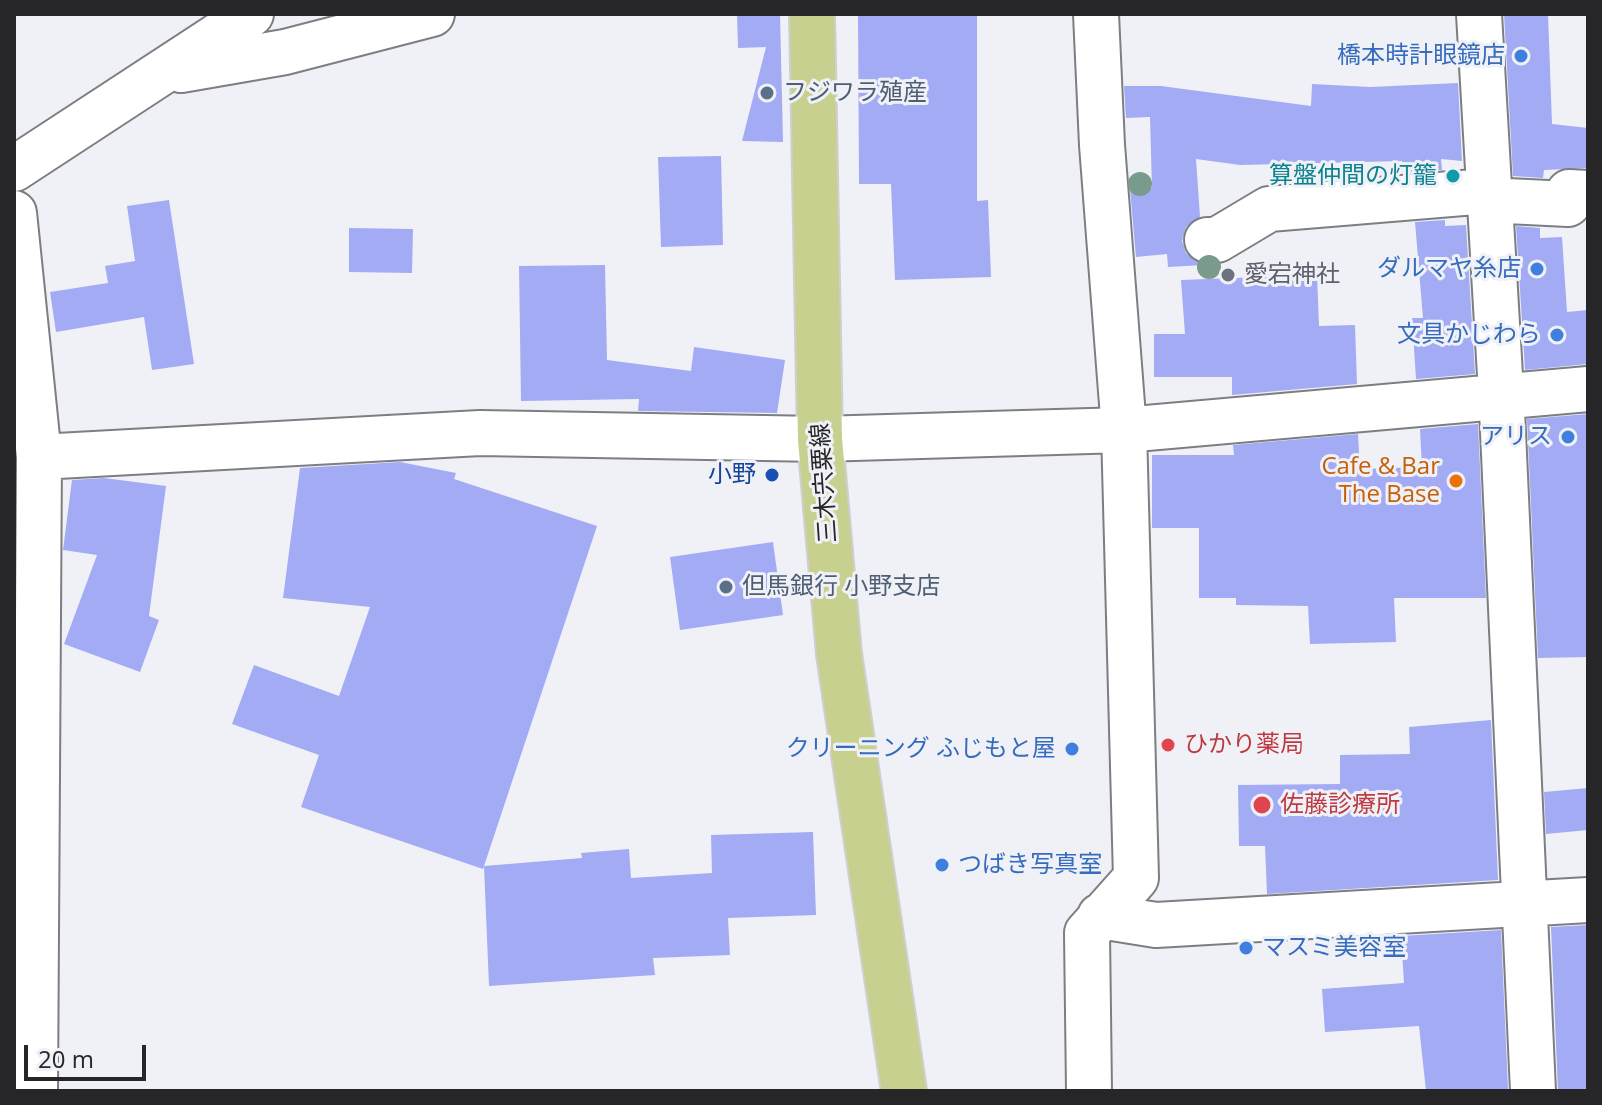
<!DOCTYPE html>
<meta charset="utf-8">
<style>
body{margin:0}
#map{position:relative;width:1602px;height:1105px;overflow:hidden;background:#f0f1f6;font-family:"Open Sans",sans-serif}
canvas{display:block}
.frame{position:absolute;inset:0;border:16px solid #262628;pointer-events:none}
.scale{position:absolute;left:24px;top:1045px;width:122px;height:36px;box-sizing:border-box;border:4px solid #262628;border-top:0;padding-left:10px;font-size:24px;line-height:28px;white-space:nowrap;color:#262628;-webkit-text-stroke:6px #f0f1f6;paint-order:stroke}
</style>
<div id="map">
<canvas width="1602" height="1105"></canvas>
<div class="frame"></div>
<div class="scale">20 m</div>
</div>
<script>
const context = document.querySelector('canvas').getContext('2d');
context.lineJoin = 'round';
function fill(path, color) { context.fillStyle = color; context.fill(path, 'evenodd'); }
function strokePath(path, color, width, dash) { context.strokeStyle = color; context.lineWidth = width; context.lineCap = dash ? 'butt' : 'round'; context.setLineDash(dash || []); context.stroke(path); }
function write(font, color, halo, rows, align = 'center') {
  context.font = font + ' "Open Sans","Noto Sans JP",sans-serif'; context.lineWidth = 6; context.setLineDash([]); context.textBaseline = 'middle'; context.strokeStyle = halo; context.fillStyle = color; for (const [text, x, y, turn = 0] of rows) {
    context.save(); context.translate(x, y); context.rotate((+turn || 0) * Math.PI / 180); context.textAlign = isNaN(turn) ? turn : align; if (halo) context.strokeText(text, 0, 0); context.fillText(text, 0, 0); context.restore();
  }
}
const building = new Path2D(`
 M737,14H780L783,142L742,141L766,47L738,48Z
 M858,14H977V201L988,200L991,277L895,280L891,184H859Z
 M1504,14H1548L1552,124L1588,128V168L1544,170L1543,178L1513,176Z
 M1458,83L1462,161L1441,159L1442,170L1403,173L1402,161L1240,165L1196,159L1200,217L1186,227L1182,241L1186,253L1203,265L1168,267L1167,254L1136,257L1130,189L1152,188L1150,117L1126,118L1124,86H1161L1311,106L1312,84L1370,87Z
 M721,156L723,245L661,247L658,157Z
 M169,200L194,364L152,370L144,317L56,332L50,292L108,283L105,266L135,261L127,206Z
 M1445,220V226L1466,225L1475,374L1416,379L1412,318H1423L1415,222Z
 M1516,226L1540,228V238L1562,237L1567,312L1588,310V364L1525,370Z
 M349,228L413,229L412,273L349,272Z
 M605,265L607,360L691,371L694,347L785,360L777,413L638,411L639,399L521,401L519,266Z
 M1317,275L1319,326L1355,325L1357,384L1232,395V377H1154V334H1185L1181,280Z
 M1588,414V657L1538,658L1527,419Z
 M1478,424L1486,598H1394L1396,642L1310,644L1308,606L1236,605V598H1199V528H1152V455H1234L1233,445L1358,434L1360,469L1422,467L1420,429Z
 M400,462L456,473L454,479L597,526L483,869L301,807L319,755L232,724L254,665L339,696L370,607L283,598L300,468Z
 M104,478L166,486L149,616L159,620L140,672L64,644L97,555L63,550L72,480Z
 M773,542L783,615L680,630L670,557Z
 M1491,720L1498,880L1267,894L1265,846H1239L1238,785L1340,784V755L1410,754L1409,727Z
 M1588,788V830L1546,834L1544,792Z
 M813,832L816,915L728,918L730,955L653,958L655,975L489,986L484,866L582,858L581,853L629,849L631,878L712,873L711,835Z
 M1588,925V1091H1558L1551,927Z
 M1501,930L1508,1089L1426,1091L1419,1026L1325,1032L1322,989L1404,983L1401,936Z`);
const minor = new Path2D(`
 M1479,14L1502,410L1533,1091
 M181,70L285,52L432,14
 M14,169L251,14
 M1487,200L1568,204L1569,192L1588,193
 M14,213L39,457L35,1091
 M1207,240H1217L1269,209L1487,191
 M39,457L480,433L820,439L1124,430L1588,389
 M1100,916L1156,925L1588,900
 M1089,1091L1087,933L1136,878L1124,430L1102,145L1096,14`);
const major = new Path2D(`
 M812,14L820,439L839,654L904,1091`);
const trees = [
 [1140,184],
 [1209,267]
];
const markers = [
 [1521,56,8,"#3f7fe0"],
 [767,93,8,"#5c6f8a"],
 [1453,176,8,"#0f9aa8"],
 [1537,269,8,"#3f7fe0"],
 [1228,275,8,"#6b7280"],
 [1557,335,8,"#3f7fe0"],
 [1568,437,8,"#3f7fe0"],
 [772,475,8,"#1a4fb4"],
 [1456,481,8,"#e8710a"],
 [726,587,8,"#5c6f8a"],
 [1168,745,8,"#e0444e"],
 [1072,749,8,"#3f7fe0"],
 [1262,805,10,"#e0444e"],
 [942,865,8,"#3f7fe0"],
 [1246,948,8,"#3f7fe0"]
];
const shopNames = [
 ["橋本時計眼鏡店",1505,56],
 ["ダルマヤ糸店",1521,269],
 ["文具かじわら",1541,335],
 ["アリス",1552,437],
 ["クリーニング ふじもと屋",1056,749],
 ["つばき写真室",958,865,"left"],
 ["マスミ美容室",1262,948,"left"]
];
const serviceNames = [
 ["フジワラ殖産",783,93],
 ["但馬銀行 小野支店",742,587]
];
const cultureNames = [
 ["算盤仲間の灯籠",1437,176]
];
const worshipNames = [
 ["愛宕神社",1244,275]
];
const foodNames = [
 ["Cafe & Bar",1440,467],
 ["The Base",1440,495]
];
const transitNames = [
 ["小野",756,475]
];
const streetNames = [
 ["三木宍粟線",825,483,-94]
];
const healthNames = [
 ["ひかり薬局",1184,745],
 ["佐藤診療所",1280,805]
];
fill(building, '#a3abf4');
strokePath(minor, '#7d7e82', 48);
strokePath(major, '#cfcfd0', 48);
strokePath(minor, '#fff', 44);
strokePath(major, '#c8d08f', 44);
context.fillStyle = '#799b8c';
for (const [x, y] of trees) { context.beginPath(); context.arc(x, y, 12, 0, 2 * Math.PI); context.fill(); }
for (const [x, y, r, color] of markers) { const dot = new Path2D(); dot.arc(x, y, r, 0, 2 * Math.PI); context.fillStyle = color; context.fill(dot); strokePath(dot, '#f0f1f6', 3); }
write('24px', '#366cbe', '#f0f1f6', shopNames, 'right');
write('24px', '#4e5e75', '#f0f1f6', serviceNames, 'left');
write('24px', '#0d838f', '#f0f1f6', cultureNames, 'right');
write('24px', '#5b616d', '#f0f1f6', worshipNames, 'left');
write('24px', '#c56008', '#f0f1f6', foodNames, 'right');
write('24px', '#164399', '#f0f1f6', transitNames, 'right');
write('24px', '#262628', '#f0f1f6', streetNames);
write('24px', '#be3a42', '#f0f1f6', healthNames, 'left');
</script>
